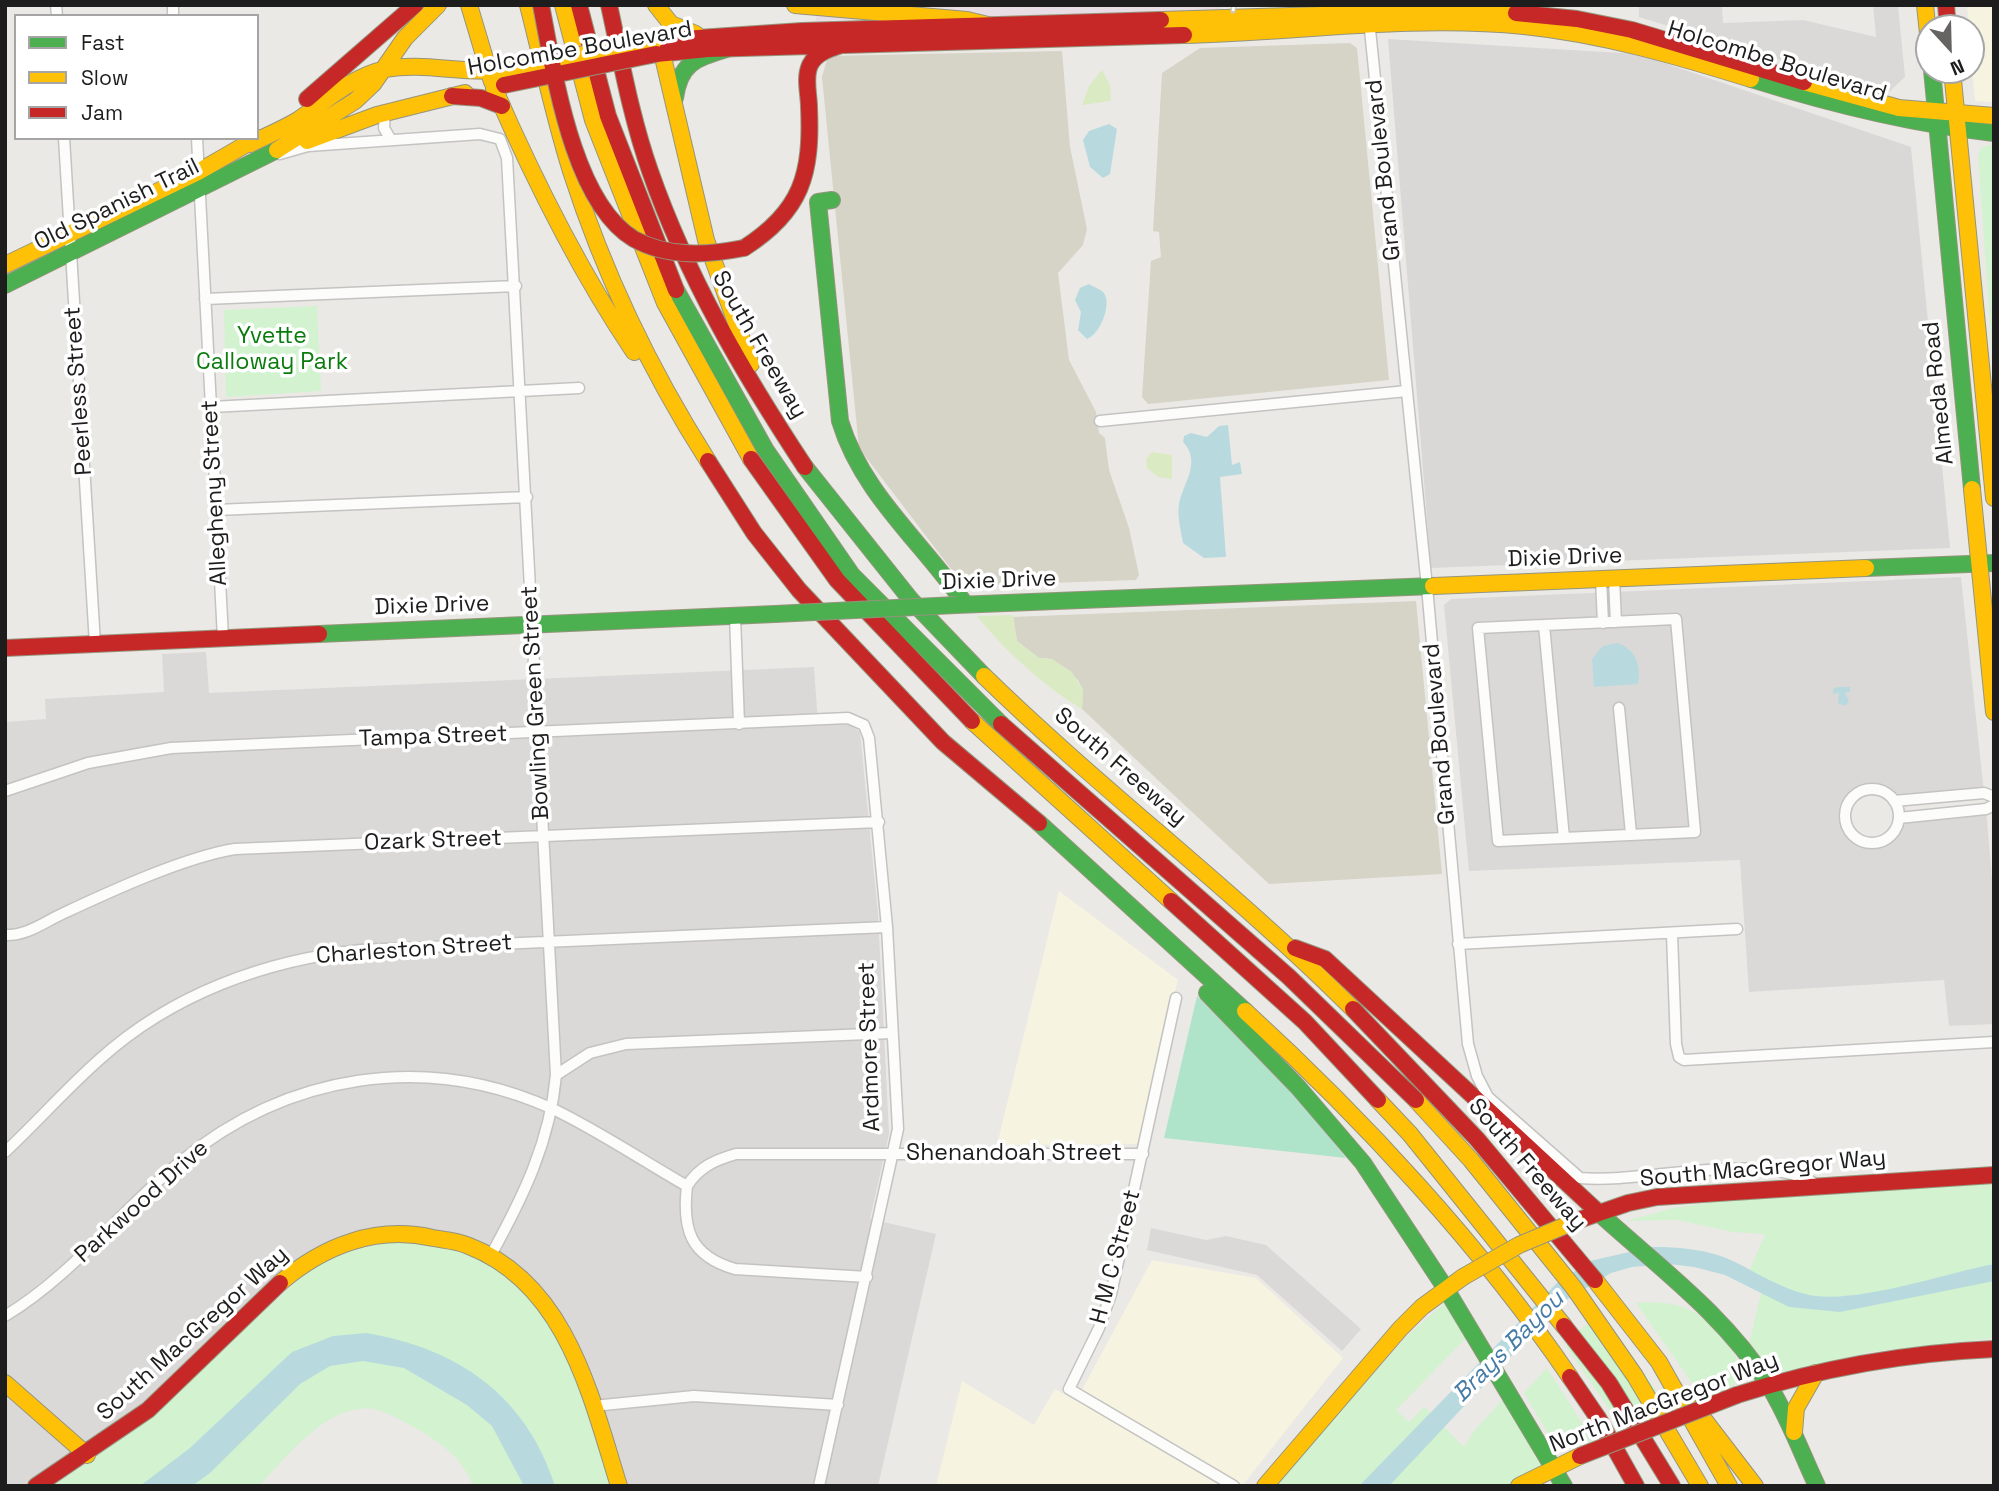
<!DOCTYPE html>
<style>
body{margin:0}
#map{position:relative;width:1999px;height:1491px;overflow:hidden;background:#ebe9e5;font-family:"Space Grotesk",sans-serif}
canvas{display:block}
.frame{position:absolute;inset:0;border:7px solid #1d1d1d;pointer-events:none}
.legend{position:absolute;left:14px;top:14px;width:245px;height:126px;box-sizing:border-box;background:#fff;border:2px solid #a5a5a5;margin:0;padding:9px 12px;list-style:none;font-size:21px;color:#1d1d1d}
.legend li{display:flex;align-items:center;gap:14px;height:35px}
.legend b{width:35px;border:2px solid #a5a5a5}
.north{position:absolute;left:1915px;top:14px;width:70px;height:70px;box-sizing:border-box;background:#fff;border:2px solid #a5a5a5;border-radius:50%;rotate:158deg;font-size:19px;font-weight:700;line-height:28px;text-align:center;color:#1d1d1d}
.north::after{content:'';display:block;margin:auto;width:24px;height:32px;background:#656463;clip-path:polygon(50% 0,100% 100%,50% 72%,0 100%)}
</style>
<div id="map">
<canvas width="1999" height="1491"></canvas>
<div class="frame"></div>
<ul class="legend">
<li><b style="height:9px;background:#4caf50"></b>Fast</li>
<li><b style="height:9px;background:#ffc107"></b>Slow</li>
<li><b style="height:9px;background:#c62828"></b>Jam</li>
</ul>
<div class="north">N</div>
</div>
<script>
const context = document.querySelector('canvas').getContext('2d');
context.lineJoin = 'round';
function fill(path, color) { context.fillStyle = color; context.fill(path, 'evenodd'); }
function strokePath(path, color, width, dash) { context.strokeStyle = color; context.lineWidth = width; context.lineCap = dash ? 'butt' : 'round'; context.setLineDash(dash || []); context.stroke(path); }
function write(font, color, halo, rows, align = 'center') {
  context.font = font + ' "Space Grotesk",sans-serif'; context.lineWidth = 7; context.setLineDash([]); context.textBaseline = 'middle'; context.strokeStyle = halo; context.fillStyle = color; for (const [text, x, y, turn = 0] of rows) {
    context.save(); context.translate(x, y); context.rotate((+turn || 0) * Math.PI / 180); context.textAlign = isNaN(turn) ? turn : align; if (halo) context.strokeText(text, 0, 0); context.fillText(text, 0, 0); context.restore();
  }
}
const residential = new Path2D(`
 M1639,5H1722L1723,23L1803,20L1876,37L1873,5H1898L1905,77L1888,93L1639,17Z
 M1961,577L1984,793L1894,801L1879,791H1863L1847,806L1845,821L1848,829L1859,840L1877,843L1892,834L1899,818L1986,809L1994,903V1024L1949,1026L1944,980L1749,992L1740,860L1469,871L1444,605L1451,599Z
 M206,652L209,693L814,667L818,725L848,723L860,732L878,914L889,1134L870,1219L936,1234L878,1486H611L565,1348L377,1243L338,1255L310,1269L281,1293L178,1394L135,1430L86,1466L52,1486H5V722L46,719L45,699L164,692L162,654Z
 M1151,1228L1206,1240L1226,1236L1266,1245L1361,1329L1342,1351L1257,1275L1147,1250Z`);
const industrial = new Path2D(`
 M815,5H1223L1222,10L816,21Z`);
const education = new Path2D(`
 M1967,5H1994V102L1975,101Z
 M1059,891L1178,980L1137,1144L997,1145Z
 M1152,1260L1256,1278L1343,1358L1242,1486H936L962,1381L1034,1425L1055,1389L1076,1401Z`);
const religious = new Path2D(`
 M1388,39L1638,54L1911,147L1950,548L1431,568Z`);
const construction = new Path2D(`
 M1350,43L1357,48L1389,380L1148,404L1142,397L1151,261L1161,257L1159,232L1153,231L1162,73L1200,48Z
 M1062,51L1070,147L1087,229L1083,245L1058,273L1069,360L1096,412L1099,433L1105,438L1109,470L1129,528L1139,575L1136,580L964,586L859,448L822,77L828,56Z
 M1416,601L1442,874L1269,884L1082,709L1083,690L1078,680L1052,659L1039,658L1017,641L1013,617Z`);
const grass = new Path2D(`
 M1102,70L1110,85L1111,101L1082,105L1089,86Z
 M1152,452L1172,455V479L1158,477L1147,468L1146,459Z
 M1013,615L1017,641L1039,658L1052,659L1072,672L1083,690L1082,709C1047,689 1002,648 977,616Z`);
const park = new Path2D(`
 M1994,144V379L1978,154L1982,147Z
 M317,306L321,391L226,397L224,310Z
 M1994,1183V1338L1870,1352L1773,1374L1749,1344L1762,1289L1746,1279L1765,1234L1733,1232L1677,1220L1626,1221L1673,1208L1741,1198Z
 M402,1241C554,1245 572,1368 611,1486H473C464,1461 444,1445 422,1432C408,1424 389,1412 373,1409C327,1403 287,1457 259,1486H52L135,1430L310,1269C340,1254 368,1244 402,1241Z
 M1446,1302L1467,1337L1396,1410L1409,1422L1424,1407L1464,1447L1474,1431L1504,1398L1545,1467L1513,1486H1274L1406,1337Z
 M1636,1303C1657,1301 1683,1303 1700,1316C1715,1327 1757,1369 1733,1386C1725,1392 1712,1394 1702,1397Z
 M1602,1313L1669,1409L1622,1428L1566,1346L1578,1331Z
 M1547,1368L1593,1440L1568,1449L1553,1442L1524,1393Z`);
const pitch = new Path2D(`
 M1197,996L1303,1104L1346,1158L1164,1138Z`);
const water = new Path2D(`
 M1109,124L1117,129L1110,174L1103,178L1090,167L1083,140L1089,131Z
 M1089,284C1093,287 1101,289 1104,293C1112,305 1100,334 1087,339L1078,330L1081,312L1075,300L1080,288Z
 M1228,425L1232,465L1240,462L1242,474L1220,477L1226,557L1204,558L1183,543C1181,532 1177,516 1179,504C1183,483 1202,462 1183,442L1184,436L1191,433L1207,437L1219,426Z
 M1617,643C1636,649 1641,665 1638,684L1594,687L1592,659L1603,646Z
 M1838,687H1850V692H1845L1849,702L1844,706L1838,703L1839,693L1833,694V689Z
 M1651,1247C1679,1247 1709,1249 1735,1262C1759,1274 1782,1289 1809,1295C1858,1304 1942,1274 1994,1264V1281L1840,1312L1789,1307L1725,1275L1694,1267L1669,1264L1632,1267L1611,1273L1561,1303L1389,1486H1359L1557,1283L1590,1261Z
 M366,1333C457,1348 526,1395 555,1486H524L492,1426L467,1405L404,1368L363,1361L330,1366L300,1384L210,1473L192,1486H140L190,1448L292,1352L333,1336Z`);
const street = new Path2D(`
 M56,5L57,16
 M173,5V16
 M1369,20L1427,587L1468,1044L1477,1076L1488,1097L1580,1178C1647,1184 1762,1149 1817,1185
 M385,112L384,128L391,140
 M64,138L95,644
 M197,138L223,638
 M280,154L308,146L480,134L500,139L507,158L556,1075C550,1142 523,1197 491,1255
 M205,299L516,286
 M211,407L579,388
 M1100,421L1407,391
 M216,510L527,497
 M1601,579L1603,623
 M1614,579L1616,622
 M735,616L739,724
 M1676,619L1695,832L1498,841L1478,628Z
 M1544,625L1564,838
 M1619,708L1631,834
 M1845 816a27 27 0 1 1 54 0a27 27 0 1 1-54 0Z
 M5,791L88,763L171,748L848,718L864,725L869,738L887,927L898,1129L819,1486
 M1894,801L1984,793L1994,797
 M1899,818L1986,809L1994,805
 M1672,934L1676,1044L1679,1057L1684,1060L1994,1042
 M5,935C27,936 44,922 64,913C111,891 185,857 235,849L879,822
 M1458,944L1737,929
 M1176,998L1111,1294L1099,1328L1069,1389L1234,1486
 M556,1075L590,1053L626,1044L892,1033
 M5,1152C38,1121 67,1088 100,1059C172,994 266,960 361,950L887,927
 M687,1186C699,1167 715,1160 736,1154H1143
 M5,1316C73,1275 120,1211 180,1162C287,1074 425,1051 553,1109C599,1131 643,1161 687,1186C682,1229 690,1256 735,1269L867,1277
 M593,1406L694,1396L838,1405`);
const fast = new Path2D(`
 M1932,70L1972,489
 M1751,79C1831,104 1910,124 1994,133
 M675,98C680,61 698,58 730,48
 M832,200L818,202L840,421C862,494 923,543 965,604
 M5,285L277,150
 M676,290L765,449L852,575L1001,724
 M805,467L911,600L984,676
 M1866,568L1994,563
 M956,605L1433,586
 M319,634L775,614
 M1039,823L1245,1011
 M1207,993L1298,1087L1363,1163L1446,1289
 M1598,1212C1657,1266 1725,1315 1768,1384C1788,1416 1801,1452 1817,1486
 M1446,1289L1564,1486`);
const slow = new Path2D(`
 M469,5L492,82
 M528,5C542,60 554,117 571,171C604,274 650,370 708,461
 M563,5L593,120L665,303L751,459
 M656,5L671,24L696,34
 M795,5L967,20L992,26
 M1925,5L1929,43
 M1161,20L1484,10L1516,13
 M1184,35C1297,32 1411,15 1524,26C1602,34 1677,56 1751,79
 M662,53L706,240L751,364
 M1952,70L1994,498
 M1804,82L1899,108L1994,116
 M494,88C534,180 578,269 634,352
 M307,141L377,115L465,93
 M250,144C266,136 283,129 298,120C326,101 352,76 386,69C423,62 462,74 499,70
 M277,150L355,101L373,84L405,38L438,5
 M5,265L198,172L257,138
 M1972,489L1994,712
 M1433,586L1866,568
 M984,676C1103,792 1235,891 1353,1009
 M972,721L1171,901
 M1245,1011C1362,1118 1481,1246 1570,1377
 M1378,1100L1410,1134L1564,1326
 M1416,1100L1471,1160L1574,1288L1635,1376L1700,1486
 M1595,1280L1659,1362L1729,1486
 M280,1283C323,1246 376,1225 433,1238C444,1240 458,1241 469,1246C567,1284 591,1397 619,1486
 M5,1383L87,1455
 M1696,1409L1755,1486
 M1794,1432L1796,1408L1816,1373
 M1265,1486L1400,1329L1422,1307L1463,1277
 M1519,1486L1580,1456`);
const jam = new Path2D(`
 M579,5L608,116L676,290
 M609,5C621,60 631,117 650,171C687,277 743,373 805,467
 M1946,5L1948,28
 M1516,13L1577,19L1632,30L1804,82
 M654,41L802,31L1161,20
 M656,54L708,49L1184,35
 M452,96L481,98L502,106
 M307,99L415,5
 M744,248C802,211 812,174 809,107C809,94 804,78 810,65C817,51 833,48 846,44
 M751,459L837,580L972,721
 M708,461L754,533L799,590L943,742L1039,823
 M5,648L319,634
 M1001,724L1289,977L1416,1100
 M1171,901L1305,1022L1378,1100
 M1295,948L1325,959L1598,1212
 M1353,1009L1477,1139L1595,1280
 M1576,1221L1628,1203L1657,1197L1994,1175
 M1564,1326L1609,1383L1672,1486
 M1570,1377L1598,1418L1636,1486
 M1737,1395C1821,1368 1906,1353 1994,1349
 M36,1486L148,1410L280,1283`);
const rail = new Path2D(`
 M1233,11L1234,5`);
const fastBridge = new Path2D(`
 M775,614L956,605`);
const slowBridge = new Path2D(`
 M499,70L654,41
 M1463,1277L1519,1245L1576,1221`);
const jamBridge = new Path2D(`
 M541,5C554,71 572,202 634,239C668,258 708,255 744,248
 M504,85L656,54
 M1580,1456L1737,1395`);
const streetNames = [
 ["Holcombe Boulevard",580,49,-10],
 ["Holcombe Boulevard",1777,62,17],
 ["Grand Boulevard",1384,170,-96],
 ["Old Spanish Trail",117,205,-26],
 ["South Freeway",759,345,60],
 ["Peerless Street",79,391,-94],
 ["Almeda Road",1939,393,-96],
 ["Allegheny Street",215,493,-93],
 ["Dixie Drive",1565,558,-2],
 ["Dixie Drive",999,581,-2],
 ["Dixie Drive",432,606,-2],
 ["Bowling Green Street",536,703,-93],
 ["Grand Boulevard",1440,734,-95],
 ["Tampa Street",433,737,-2],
 ["South Freeway",1120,767,41],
 ["Ozark Street",433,841,-2],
 ["Charleston Street",414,950,-4],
 ["Ardmore Street",870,1047,-92],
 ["Shenandoah Street",1014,1154],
 ["South Freeway",1527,1165,49],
 ["South MacGregor Way",1763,1169,-5],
 ["Parkwood Drive",142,1202,-42],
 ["H M C Street",1116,1257,-75],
 ["South MacGregor Way",193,1334,-42],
 ["North MacGregor Way",1664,1403,-21]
];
const parkNames = [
 ["Yvette",272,337],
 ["Calloway Park",272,363]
];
const waterNames = [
 ["Brays Bayou",1509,1347,-45]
];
fill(residential, '#dad9d7');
fill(industrial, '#e9dde5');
fill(education, '#f6f4e0');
fill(religious, '#d9d8d7');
fill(construction, '#d5d4c7');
fill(grass, '#daeac3');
fill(park, '#d2f2d0');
fill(pitch, '#b0e4ca');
fill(water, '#b8dadf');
strokePath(street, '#c4c3c1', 13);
strokePath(fast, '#95957d', 18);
strokePath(slow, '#95957d', 18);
strokePath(jam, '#95957d', 18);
strokePath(street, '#fcfcfb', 10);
strokePath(fast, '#4caf50', 16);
strokePath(slow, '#ffc107', 16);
strokePath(jam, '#c62828', 16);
strokePath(rail, '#cacac9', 5);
strokePath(rail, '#fff', 2.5, [8]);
strokePath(fastBridge, '#95957d', 18, []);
strokePath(slowBridge, '#95957d', 18, []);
strokePath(jamBridge, '#95957d', 18, []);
strokePath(fastBridge, '#4caf50', 16);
strokePath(slowBridge, '#ffc107', 16);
strokePath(jamBridge, '#c62828', 16);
write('23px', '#1d1d1d', '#fff', streetNames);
write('23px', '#0a7c0d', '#fff', parkNames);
write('italic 24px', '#457ba5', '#fff', waterNames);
</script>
